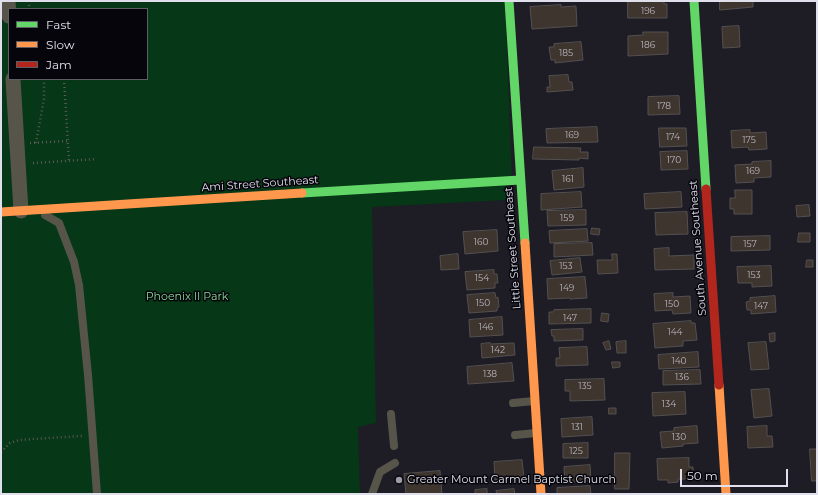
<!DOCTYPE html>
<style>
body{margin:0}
#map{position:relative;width:818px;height:495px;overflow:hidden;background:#1e1d26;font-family:Montserrat,sans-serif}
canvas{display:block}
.frame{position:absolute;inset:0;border:2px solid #e0e0ec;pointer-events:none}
.legend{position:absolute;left:8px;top:8px;width:140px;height:72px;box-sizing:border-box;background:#06050c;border:1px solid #5d5d66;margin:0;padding:5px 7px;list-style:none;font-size:12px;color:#e0e0ec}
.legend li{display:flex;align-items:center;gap:8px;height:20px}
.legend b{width:20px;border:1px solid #5d5d66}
.scale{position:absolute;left:680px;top:469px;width:108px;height:18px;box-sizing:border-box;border:2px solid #e0e0ec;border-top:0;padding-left:5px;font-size:12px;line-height:14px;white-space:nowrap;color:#e0e0ec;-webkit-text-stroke:3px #06050c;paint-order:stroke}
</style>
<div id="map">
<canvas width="818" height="495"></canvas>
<div class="frame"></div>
<ul class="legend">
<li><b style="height:5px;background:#63d668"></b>Fast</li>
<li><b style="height:5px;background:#ff974d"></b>Slow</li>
<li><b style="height:5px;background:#b3261e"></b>Jam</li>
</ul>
<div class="scale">50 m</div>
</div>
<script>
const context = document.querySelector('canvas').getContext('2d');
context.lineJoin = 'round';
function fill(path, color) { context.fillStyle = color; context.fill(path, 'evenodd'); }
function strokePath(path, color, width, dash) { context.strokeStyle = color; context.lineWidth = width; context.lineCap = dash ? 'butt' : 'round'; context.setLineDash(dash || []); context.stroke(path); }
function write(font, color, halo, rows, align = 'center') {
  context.font = font + ' Montserrat,sans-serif'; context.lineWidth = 3; context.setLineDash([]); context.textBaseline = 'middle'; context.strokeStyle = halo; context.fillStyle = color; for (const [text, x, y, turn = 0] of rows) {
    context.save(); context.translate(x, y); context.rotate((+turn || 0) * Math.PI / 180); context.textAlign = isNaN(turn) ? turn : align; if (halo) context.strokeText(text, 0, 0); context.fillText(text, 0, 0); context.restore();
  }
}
const green = new Path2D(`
 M1,1H505L512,181L506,182L507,200L372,207L376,423L358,427L360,494H1ZM9,9H147V79H9Z`);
const building = new Path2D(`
 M628,1H664V4H667V18H628Z
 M720,1H753V7L720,10Z
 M561,5V7L576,6L577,26L532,29L530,7Z
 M739,26L740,47L723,48L722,27Z
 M643,32H668V54L628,56V36L643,35Z
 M581,42L583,60L555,63V60H551L549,47H554V44Z
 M568,75L569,82H572L573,90L547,92V87H550L549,76Z
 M679,96L680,114L648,115V97Z
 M597,127L598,142L547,143L546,129Z
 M659,128H686L687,146L660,147Z
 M750,130V133L766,132L767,149L749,150L748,147L732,148L731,131Z
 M534,147L581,148L580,152H588V159L579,158V160L533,159Z
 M687,151L688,169L661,170L660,152Z
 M771,161V177L754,178V182L736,183L735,165L752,164V162Z
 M583,168L584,187L554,190L552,171Z
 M735,190H752V214H734V209H730V198H735Z
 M581,192L582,207L541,210V194Z
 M681,192L682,207L645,209L644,194Z
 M809,205L810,216L797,217L796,206Z
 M586,210V225L548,226L547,211Z
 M687,212L688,234L656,235L655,213Z
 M592,228L600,229L599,235L591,234Z
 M587,229L588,241L550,243L549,231Z
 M497,230L498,251L465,254L463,232Z
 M799,233H810V242H798Z
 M770,236V250L731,251V237Z
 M592,243L593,255L554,257V244Z
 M669,248V256L694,255V269L655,270L654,249Z
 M458,254L459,269L441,270L440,256Z
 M612,254H617L618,273L598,274L597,260H612Z
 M580,258L582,272L552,275L550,261Z
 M807,260H813V267H806Z
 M771,266L772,286L752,287V283H738L737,267Z
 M494,270V274H497L498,283H495V288L467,290L465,272Z
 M585,277L587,298L570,299V298L548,299L547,279Z
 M495,293L496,298L498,297L499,307L497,308V311L469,313L467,295Z
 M673,293V297L690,296L691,313L673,314L672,310L655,311L654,294Z
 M775,296L776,312L751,314V310H747L746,302L750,301V298Z
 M591,309V323L549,324V312H553L554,310Z
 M602,313L609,314L608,322L601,321Z
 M502,317L503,335L470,337L469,320Z
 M691,321V323H695L697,340L683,341V346L655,348L653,324Z
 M583,329V340L554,341V336H552L551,330Z
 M775,333V341L770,342L769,334Z
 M609,341L611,349L606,350L603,343Z
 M626,341V353H617L616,342Z
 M766,342L769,369L751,370L748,343Z
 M490,343V344L514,343L515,355L482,358L481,344Z
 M587,347L588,365L556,366V358H560L559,348Z
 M698,352L699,367L659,369L658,355Z
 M612,362H620V367L613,368Z
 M512,363L514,381L468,384L467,367Z
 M700,370L701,384L663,385V371Z
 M604,379L605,400L570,401V391H565V380Z
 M769,389L772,416L754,418L751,390Z
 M685,392L686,414L653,416L652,393Z
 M609,408H616V414H609Z
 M592,417L593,435L562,437L561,419Z
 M697,426L698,443L683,444V446L662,448L660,432L674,431V428Z
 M767,426V436H772L773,447L748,448L747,427Z
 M588,443V458H563V444Z
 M810,449H817V481H812Z
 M615,453H630L629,489H615Z
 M689,458V467H693L694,479H678V482L668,483V480H658L657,459Z
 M522,460L524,478L495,480L494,462Z
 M590,465L591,481L565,482L564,467Z
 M440,471L442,494H406L404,474Z
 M590,486L591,494H557V488Z
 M487,489V494H475V490Z
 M514,489L515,494H497L496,491Z`);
const path = new Path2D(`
 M28,1L30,9
 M64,79L69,161
 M30,143L68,141
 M36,143L44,99V79
 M33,163L97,159
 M1,452L10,443L19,440L82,436`);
const lane = new Path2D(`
 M45,215L59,223L74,262L79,285L88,375L97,494
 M513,403L534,401
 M391,414L394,446
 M515,435L536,433
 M372,494L380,472L395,463`);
const street = new Path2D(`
 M8,1L9,16
 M13,79L21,211`);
const fast = new Path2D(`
 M509,1L525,243
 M694,1L706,189
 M302,193L520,180`);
const slow = new Path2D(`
 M1,212L302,193
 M525,243L541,494
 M719,385L726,494`);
const jam = new Path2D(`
 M706,189L719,385`);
const markers = [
 [399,480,4,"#9c9ca7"]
];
const numberNames = [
 ["196",648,11],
 ["186",648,45],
 ["185",566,53],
 ["178",664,106],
 ["169",572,135],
 ["174",673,137],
 ["175",749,140],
 ["170",674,160],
 ["169",753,171],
 ["161",568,179],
 ["159",567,218],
 ["160",481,242],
 ["157",750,244],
 ["153",566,266],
 ["153",754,275],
 ["154",482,278],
 ["149",567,288],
 ["150",483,303],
 ["150",672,304],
 ["147",761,306],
 ["147",570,318],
 ["146",486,327],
 ["144",675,332],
 ["142",498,350],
 ["140",679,361],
 ["138",490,374],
 ["136",682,377],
 ["135",585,386],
 ["134",669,404],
 ["131",577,427],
 ["130",679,437],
 ["125",576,451]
];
const streetNames = [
 ["Ami Street Southeast",260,184,-4],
 ["Little Street Southeast",513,248,-94],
 ["South Avenue Southeast",698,248,-94]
];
const parkNames = [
 ["Phoenix II Park",187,297]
];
const poiNames = [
 ["Greater Mount Carmel Baptist Church",407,480]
];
fill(green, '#063716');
fill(building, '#3e352f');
strokePath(building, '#545050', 1);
strokePath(path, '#5b5954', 2.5, [1, 3]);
strokePath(lane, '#57554a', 8);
strokePath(street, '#57554a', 15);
strokePath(fast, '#63d668', 9);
strokePath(slow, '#ff974d', 9);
strokePath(jam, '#b3261e', 9);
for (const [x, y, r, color] of markers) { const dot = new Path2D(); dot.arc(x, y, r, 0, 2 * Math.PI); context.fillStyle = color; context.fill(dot); strokePath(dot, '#06050c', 1.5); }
write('9px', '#b8b5bd', null, numberNames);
write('11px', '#e0e0ec', '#06050c', streetNames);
write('11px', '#89d996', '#06050c', parkNames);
write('11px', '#e0e0ec', '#06050c', poiNames, 'left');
</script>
